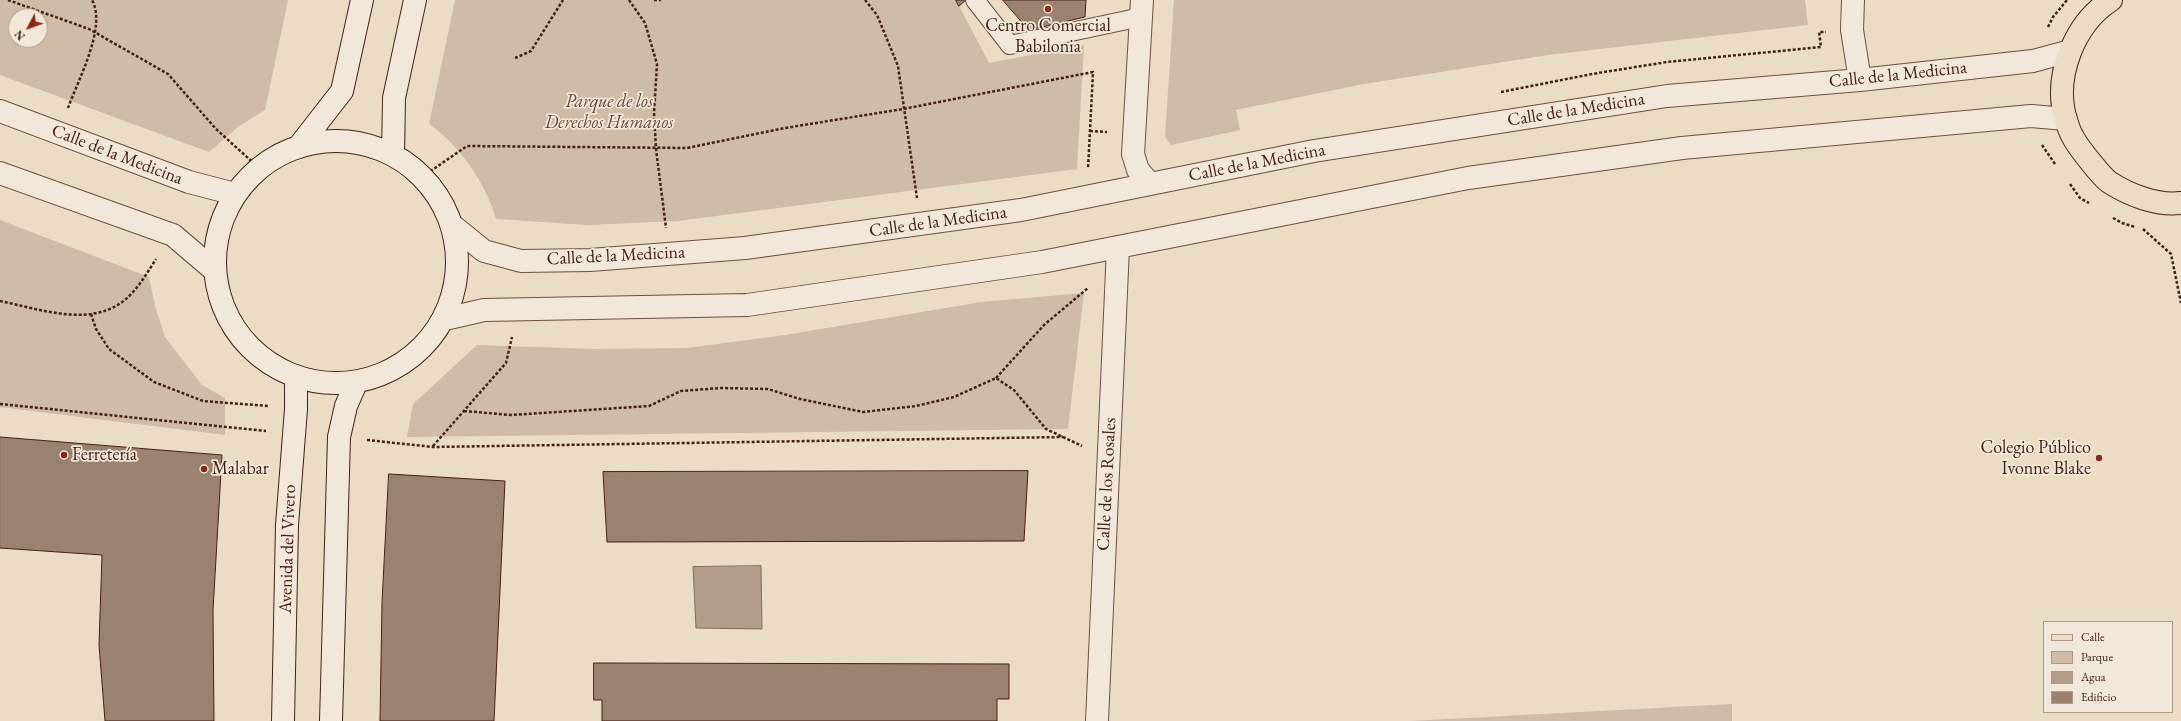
<!DOCTYPE html>
<meta charset="utf-8">
<style>
body{margin:0}
#map{position:relative;width:2181px;height:721px;overflow:hidden;background:#ebdcc4;font-family:"EB Garamond",serif}
canvas{display:block}
.legend{position:absolute;left:2043px;top:621px;width:130px;height:92px;box-sizing:border-box;background:#f2e8d9;border:1px solid #ad988a;margin:0;padding:5px 7px;list-style:none;font-size:12px;color:#452113}
.legend li{display:flex;align-items:center;gap:8px;height:20px}
.legend b{width:20px;border:1px solid #ad988a}
.north{position:absolute;left:8px;top:8px;width:40px;height:40px;box-sizing:border-box;background:#f2e8d9;border:1px solid #ad988a;border-radius:50%;rotate:229deg;font-size:11px;font-weight:700;line-height:16px;text-align:center;color:#452113}
.north::after{content:'';display:block;margin:auto;width:14px;height:18px;background:#8f2418;clip-path:polygon(50% 0,100% 100%,50% 72%,0 100%)}
</style>
<div id="map">
<canvas width="2181" height="721"></canvas>
<ul class="legend">
<li><b style="height:5px;background:#ebdcc4"></b>Calle</li>
<li><b style="height:11px;background:#cfbca6"></b>Parque</li>
<li><b style="height:11px;background:#b39c88"></b>Agua</li>
<li><b style="height:11px;background:#9b826f"></b>Edificio</li>
</ul>
<div class="north">N</div>
</div>
<script>
const context = document.querySelector('canvas').getContext('2d');
context.lineJoin = 'round';
function fill(path, color) { context.fillStyle = color; context.fill(path, 'evenodd'); }
function strokePath(path, color, width, dash) { context.strokeStyle = color; context.lineWidth = width; context.lineCap = dash ? 'butt' : 'round'; context.setLineDash(dash || []); context.stroke(path); }
function write(font, color, halo, rows, align = 'center') {
  context.font = font + ' "EB Garamond",serif'; context.lineWidth = 3.5; context.setLineDash([]); context.textBaseline = 'middle'; context.strokeStyle = halo; context.fillStyle = color; for (const [text, x, y, turn = 0] of rows) {
    context.save(); context.translate(x, y); context.rotate((+turn || 0) * Math.PI / 180); context.textAlign = isNaN(turn) ? turn : align; if (halo) context.strokeText(text, 0, 0); context.fillText(text, 0, 0); context.restore();
  }
}
const green = new Path2D(`
 M0,0H288L265,110L238,127L209,152L0,75ZM16,16H40V40H16Z
 M455,0H956L989,63L1084,45L1077,169L678,221L588,225L496,219C487,185 459,144 429,124Z
 M1174,0H1805L1808,25L1548,55L1364,84L1236,110L1240,130L1171,145L1165,137Z
 M0,220L149,277L155,306L165,337L202,385L225,398V435L0,407Z
 M1084,293L1068,429L407,437L413,404L477,345L594,349L687,348L785,335L981,302Z
 M1732,704V721H1410Z`);
const water = new Path2D(`
 M761,566L762,629L696,628L693,567Z`);
const building = new Path2D(`
 M956,0H966L959,6Z
 M1003,0H1086L1085,17L1029,30Z
 M0,437L222,455L213,610L214,721H105L99,645L102,555L0,548Z
 M1028,471L1024,541L607,542L603,472Z
 M389,474L505,481L494,721H380L382,603Z
 M594,663L1009,664V699H997V721H602V700H594Z`);
const path = new Path2D(`
 M8,0L89,29L168,74L216,129L259,168
 M629,0L645,23L657,64L654,113L656,149L666,228
 M654,0H661
 M865,0L877,15L898,66L917,198
 M2048,27L2053,17L2067,0
 M515,58L531,51L563,0
 M1501,92L1592,74L1667,62L1821,47L1819,32H1826
 M68,108C78,80 107,27 92,0
 M1090,131L1107,132
 M2042,145L2055,164
 M422,177L467,146L687,148L785,128L903,109L1093,72L1088,169
 M2070,184L2080,198L2089,203
 M2113,218L2122,223L2135,227
 M2143,229L2171,254L2181,303
 M0,301C44,310 99,331 133,292C142,282 149,270 156,259
 M91,314L96,329L109,349L154,382L203,401L269,406
 M996,378L1044,325L1088,288
 M0,404L266,431
 M464,411L511,415L649,406L681,391L721,388L768,389L800,399L863,412L916,406L954,397L996,378L1014,390L1046,429L1082,446
 M367,440L433,447L1063,437
 M433,446L506,363L512,337`);
const lane = new Path2D(`
 M975,0L1010,45L1141,17`);
const street = new Path2D(`
 M1142,0L1133,154L1138,170L1150,184
 M1853,0L1852,30L1860,80
 M0,111L189,182L235,194
 M0,173L173,235L214,270
 M453,226L484,251L521,261L590,260L745,248L1021,210L1314,151L1667,96L1860,80L2033,61L2070,51
 M445,319L484,310L747,305L1042,262L1468,178L1682,148L2031,116L2066,119
 M1097,721L1118,247`);
const secondary = new Path2D(`
 M215 262a121 121 0 1 1 242 0a121 121 0 1 1-242 0Z
 M300,145L342,91L362,0
 M393,155L394,98L415,0
 M283,721L287,525L296,409V377
 M331,721L339,437L346,406L356,383`);
const primary = new Path2D(`
 M2111,0C2074,24 2053,77 2066,120C2068,126 2070,133 2073,137C2077,146 2102,177 2109,182C2129,195 2157,206 2181,203`);
const markers = [
 [1048,9,4,"#8f2418"],
 [64,455,4,"#8f2418"],
 [2099,458,4,"#8f2418"],
 [204,469,4,"#8f2418"]
];
const poiNames = [
 ["Centro Comercial",1048,26,"center"],
 ["Babilonia",1048,47,"center"],
 ["Colegio Público",2091,448,"right"],
 ["Ivonne Blake",2091,469,"right"],
 ["Ferretería",72,455],
 ["Malabar",212,469]
];
const streetNames = [
 ["Calle de la Medicina",1898,75,-6],
 ["Calle de la Medicina",1576,110,-9],
 ["Calle de la Medicina",117,155,21],
 ["Calle de la Medicina",1257,163,-11],
 ["Calle de la Medicina",938,222,-8],
 ["Calle de la Medicina",616,256,-3],
 ["Calle de los Rosales",1107,484,-87],
 ["Avenida del Vivero",288,549,-88]
];
const parkNames = [
 ["Parque de los",609,102],
 ["Derechos Humanos",609,123]
];
fill(green, '#cfbca6');
fill(water, '#b39c88');
strokePath(water, '#876b59', 1);
fill(building, '#9b826f');
strokePath(building, '#452113', 1);
strokePath(lane, '#6e503f', 20);
strokePath(street, '#6e503f', 24);
strokePath(secondary, '#452113', 24);
strokePath(primary, '#452113', 24);
strokePath(path, '#452113', 2.5, [3, 2]);
strokePath(lane, '#f2e8d9', 18);
strokePath(street, '#f2e8d9', 22);
strokePath(secondary, '#f2e8d9', 22);
strokePath(primary, '#ebdcc4', 22);
for (const [x, y, r, color] of markers) { const dot = new Path2D(); dot.arc(x, y, r, 0, 2 * Math.PI); context.fillStyle = color; context.fill(dot); strokePath(dot, '#f2e8d9', 1.5); }
write('18px', '#452113', '#f2e8d9', poiNames, 'left');
write('18px', '#452113', '#f2e8d9', streetNames);
write('italic 18px', '#684838', '#f2e8d9', parkNames);
</script>
